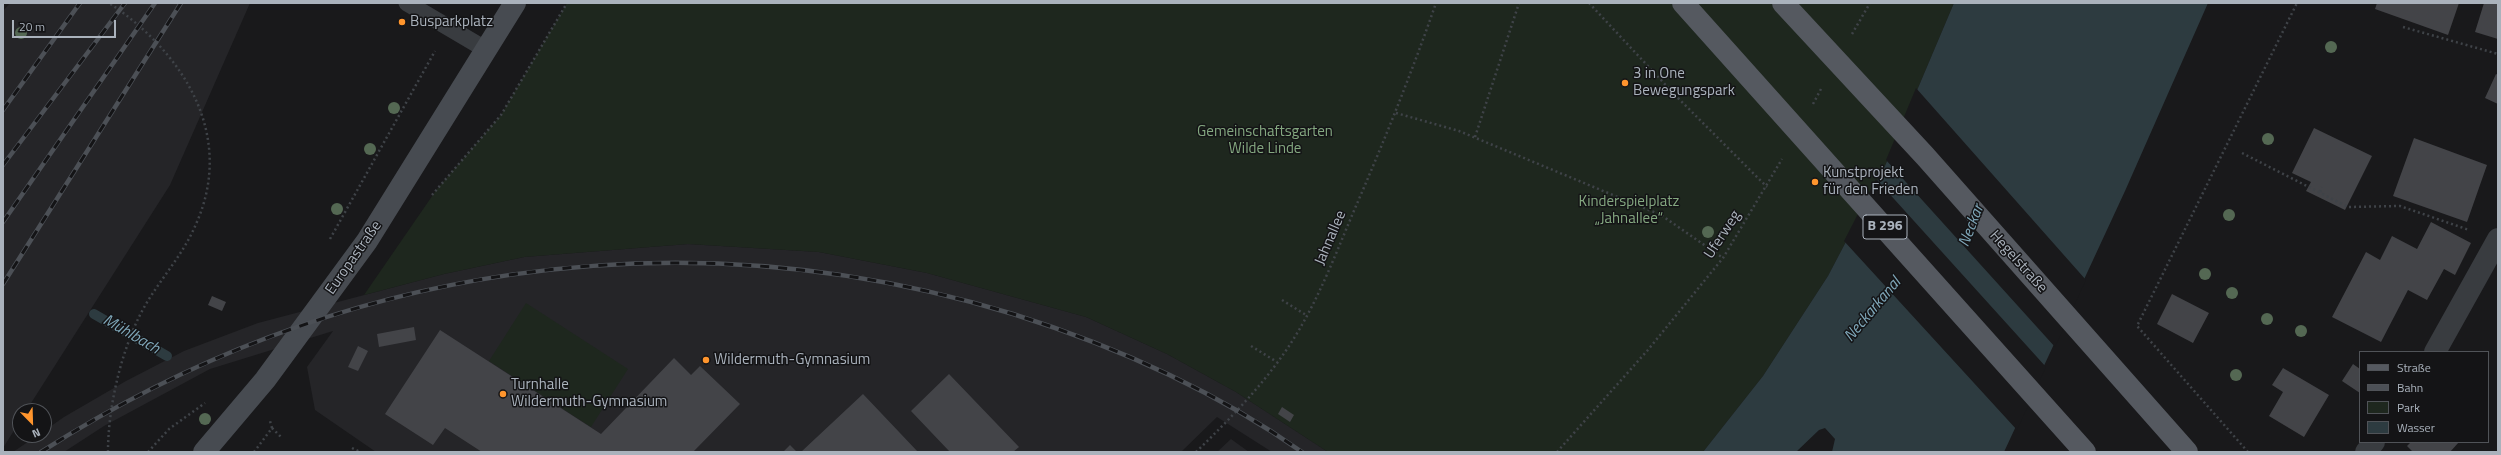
<!DOCTYPE html>
<meta charset="utf-8">
<style>
body{margin:0}
#map{position:relative;width:2501px;height:455px;overflow:hidden;background:#19191b;font-family:"Titillium Web",sans-serif}
canvas{display:block}
.frame{position:absolute;inset:0;border:4px solid #aab2bc;pointer-events:none}
.legend{position:absolute;left:2359px;top:351px;width:130px;height:92px;box-sizing:border-box;background:#141416;border:1px solid #505358;margin:0;padding:5px 7px;list-style:none;font-size:12px;color:#aab2bc}
.legend li{display:flex;align-items:center;gap:8px;height:20px}
.legend b{width:20px;border:1px solid #505358}
.north{position:absolute;left:12px;top:403px;width:40px;height:40px;box-sizing:border-box;background:#141416;border:1px solid #505358;border-radius:50%;rotate:157deg;font-size:11px;font-weight:700;line-height:16px;text-align:center;color:#aab2bc}
.north::after{content:'';display:block;margin:auto;width:14px;height:18px;background:#ff952d;clip-path:polygon(50% 0,100% 100%,50% 72%,0 100%)}
.scale{position:absolute;left:12px;top:20px;width:104px;height:18px;box-sizing:border-box;border:2px solid #aab2bc;border-top:0;padding-left:5px;font-size:12px;line-height:14px;white-space:nowrap;color:#aab2bc;-webkit-text-stroke:3px #141416;paint-order:stroke}
</style>
<div id="map">
<canvas width="2501" height="455"></canvas>
<div class="frame"></div>
<ul class="legend">
<li><b style="height:5px;background:#555960"></b>Straße</li>
<li><b style="height:5px;background:#4c5056"></b>Bahn</li>
<li><b style="height:11px;background:#1e271e"></b>Park</li>
<li><b style="height:11px;background:#2d3b40"></b>Wasser</li>
</ul>
<div class="north">N</div>
<div class="scale">20 m</div>
</div>
<script>
const context = document.querySelector('canvas').getContext('2d');
context.lineJoin = 'round';
function fill(path, color) { context.fillStyle = color; context.fill(path, 'evenodd'); }
function strokePath(path, color, width, dash) { context.strokeStyle = color; context.lineWidth = width; context.lineCap = dash ? 'butt' : 'round'; context.setLineDash(dash || []); context.stroke(path); }
function write(font, color, halo, rows, align = 'center') {
  context.font = font + ' "Titillium Web",sans-serif'; context.lineWidth = 3; context.setLineDash([]); context.textBaseline = 'middle'; context.strokeStyle = halo; context.fillStyle = color; for (const [text, x, y, turn = 0] of rows) {
    context.save(); context.translate(x, y); context.rotate((+turn || 0) * Math.PI / 180); context.textAlign = isNaN(turn) ? turn : align; if (halo) context.strokeText(text, 0, 0); context.fillText(text, 0, 0); context.restore();
  }
}
const built = new Path2D(`
 M10,3H250L170,185L26,411H20V421L3,448V11Z
 M688,244L819,252L927,273L1086,317L1167,354L1236,392L1328,452H1272L1217,417L1181,452H376L315,410L307,367L333,331L210,369L104,426L64,452H13L38,435H44V431L64,417L126,381L184,351L258,323L444,274L524,257Z
 M1231,439L1249,452H1217Z`);
const green = new Path2D(`
 M567,3H1954L1882,173L1828,276L1763,376L1703,452H1328L1236,392L1167,354L1086,317L927,273L819,252L688,244L524,257L444,274L364,295L437,189L501,115Z
 M526,303L628,369L591,427L489,361Z`);
const water = new Path2D(`
 M1954,3H2208L2125,191L2004,452H1832L1835,439L1825,428L1819,430L1796,452H1703L1763,376L1828,276L1882,173Z`);
const pier = new Path2D(`
 M1916,88L2086,280L2055,347L1886,160Z
 M1876,179L2046,367L2017,430L1844,241Z`);
const stream = new Path2D(`
 M94,314L167,356`);
const building = new Path2D(`
 M2377,3H2459L2448,35L2375,9Z
 M2484,3H2498V39L2475,32Z
 M2496,74L2498,75V104L2485,98Z
 M2314,128L2372,156L2345,210L2306,191L2311,182L2292,173Z
 M2414,138L2487,165L2467,222L2393,196Z
 M2431,222L2471,243L2455,275L2444,269L2427,300L2408,290L2381,342L2332,317L2366,252L2380,260L2392,236L2417,249Z
 M2172,294L2209,313L2193,343L2157,324Z
 M212,296L226,302L222,311L208,305Z
 M414,327L416,340L379,347L377,334Z
 M440,330L601,434L674,358L691,375L700,366L740,404L693,452H482L445,428L433,445L385,414Z
 M358,346L368,351L358,371L348,367Z
 M2353,364L2360,369V393L2342,381Z
 M2283,368L2329,395L2304,437L2269,416L2283,392L2272,385Z
 M949,374L1019,447L1013,452H950L911,411Z
 M863,394L918,452H801Z
 M1282,407L1294,415L1290,422L1278,414Z
 M2411,442H2459L2450,452H2413L2407,446Z
 M790,445L797,452H783Z`);
const path = new Path2D(`
 M1589,3L1675,95L1767,187
 M2403,27L2498,54
 M1852,34L1870,3
 M1813,104L1821,89
 M1396,113L1459,131L1661,215L1723,258
 M1475,137L1519,3
 M2242,153L2348,207L2400,206L2469,230
 M2320,192L2322,187
 M432,195L501,115L567,3
 M330,239L435,51
 M1282,300L1306,315
 M1251,346L1277,362
 M272,428L281,437
 M352,448L360,452
 M108,452C108,409 120,356 139,317C155,284 182,258 196,224C236,135 183,52 109,3
 M148,452L169,429L205,403
 M254,452L272,428L270,421
 M1196,452C1234,415 1272,376 1299,330C1322,291 1338,248 1356,206C1385,139 1412,72 1436,3
 M1557,452L1647,351L1723,258L1782,159
 M2248,452L2137,326L2297,3`);
const lane = new Path2D(`
 M407,3L485,49`);
const street = new Path2D(`
 M2435,352L2498,239
 M2366,452L2374,442`);
const secondary = new Path2D(`
 M204,452L265,380L367,241L515,3`);
const primary = new Path2D(`
 M1683,3L2085,452
 M1783,3L1925,156L2187,452`);
const rail = new Path2D(`
 M3,110L80,3
 M3,165L125,3
 M3,222L155,3
 M3,284L181,3
 M41,452C333,265 680,212 1013,314C1115,346 1214,390 1302,452`);
const trees = [
 [21,33],
 [2331,47],
 [394,108],
 [2268,139],
 [370,149],
 [337,209],
 [2229,215],
 [1708,232],
 [2205,274],
 [2232,293],
 [2267,319],
 [2301,331],
 [2236,375],
 [205,419]
];
const markers = [
 [402,22,4,"#ff952d"],
 [1625,83,4,"#ff952d"],
 [1815,182,4,"#ff952d"],
 [706,360,4,"#ff952d"],
 [503,394,4,"#ff952d"]
];
const shields = [
 [1885,227,44]
];
const shieldNames = [
 ["B 296",1885,227]
];
const poiNames = [
 ["Busparkplatz",410,22],
 ["3 in One",1633,74],
 ["Bewegungspark",1633,91],
 ["Kunstprojekt",1823,173],
 ["für den Frieden",1823,190],
 ["Wildermuth-Gymnasium",714,360],
 ["Turnhalle",511,385],
 ["Wildermuth-Gymnasium",511,402]
];
const parkNames = [
 ["Gemeinschaftsgarten",1265,132],
 ["Wilde Linde",1265,149],
 ["Kinderspielplatz",1629,202],
 ["„Jahnallee“",1629,219]
];
const streetNames = [
 ["Uferweg",1723,235,-57],
 ["Jahnallee",1331,238,-67],
 ["Europastraße",354,258,-55],
 ["Hegelstraße",2018,262,48]
];
const waterNames = [
 ["Neckar",1972,226,-69],
 ["Neckarkanal",1873,310,-50],
 ["Mühlbach",131,335,30]
];
fill(built, '#252528');
fill(green, '#1e271e');
fill(water, '#2d3b40');
fill(pier, '#19191b');
strokePath(stream, '#2d3b40', 10);
fill(building, '#434448');
strokePath(path, '#3f4348', 2.5, [2, 3]);
strokePath(lane, '#393c40', 17);
strokePath(street, '#393c40', 22);
strokePath(secondary, '#474b51', 22);
strokePath(primary, '#555960', 22);
strokePath(rail, '#4c5056', 4.5);
strokePath(rail, '#141416', 3, [9]);
context.fillStyle = '#546853';
for (const [x, y] of trees) { context.beginPath(); context.arc(x, y, 6, 0, 2 * Math.PI); context.fill(); }
for (const [x, y, r, color] of markers) { const dot = new Path2D(); dot.arc(x, y, r, 0, 2 * Math.PI); context.fillStyle = color; context.fill(dot); strokePath(dot, '#141416', 1.5); }
for (const [x, y, w] of shields) { const box = new Path2D(); box.roundRect(x - w / 2, y - 12, w, 24, 3); context.fillStyle = '#141416'; context.fill(box); strokePath(box, '#aab2bc', 1); }
write('bold 14px', '#aab2bc', null, shieldNames);
write('15px', '#aab2bc', '#141416', poiNames, 'left');
write('15px', '#84a880', '#141416', parkNames);
write('15px', '#aab2bc', '#141416', streetNames);
write('italic 16px', '#7fa7b9', '#141416', waterNames);
</script>
